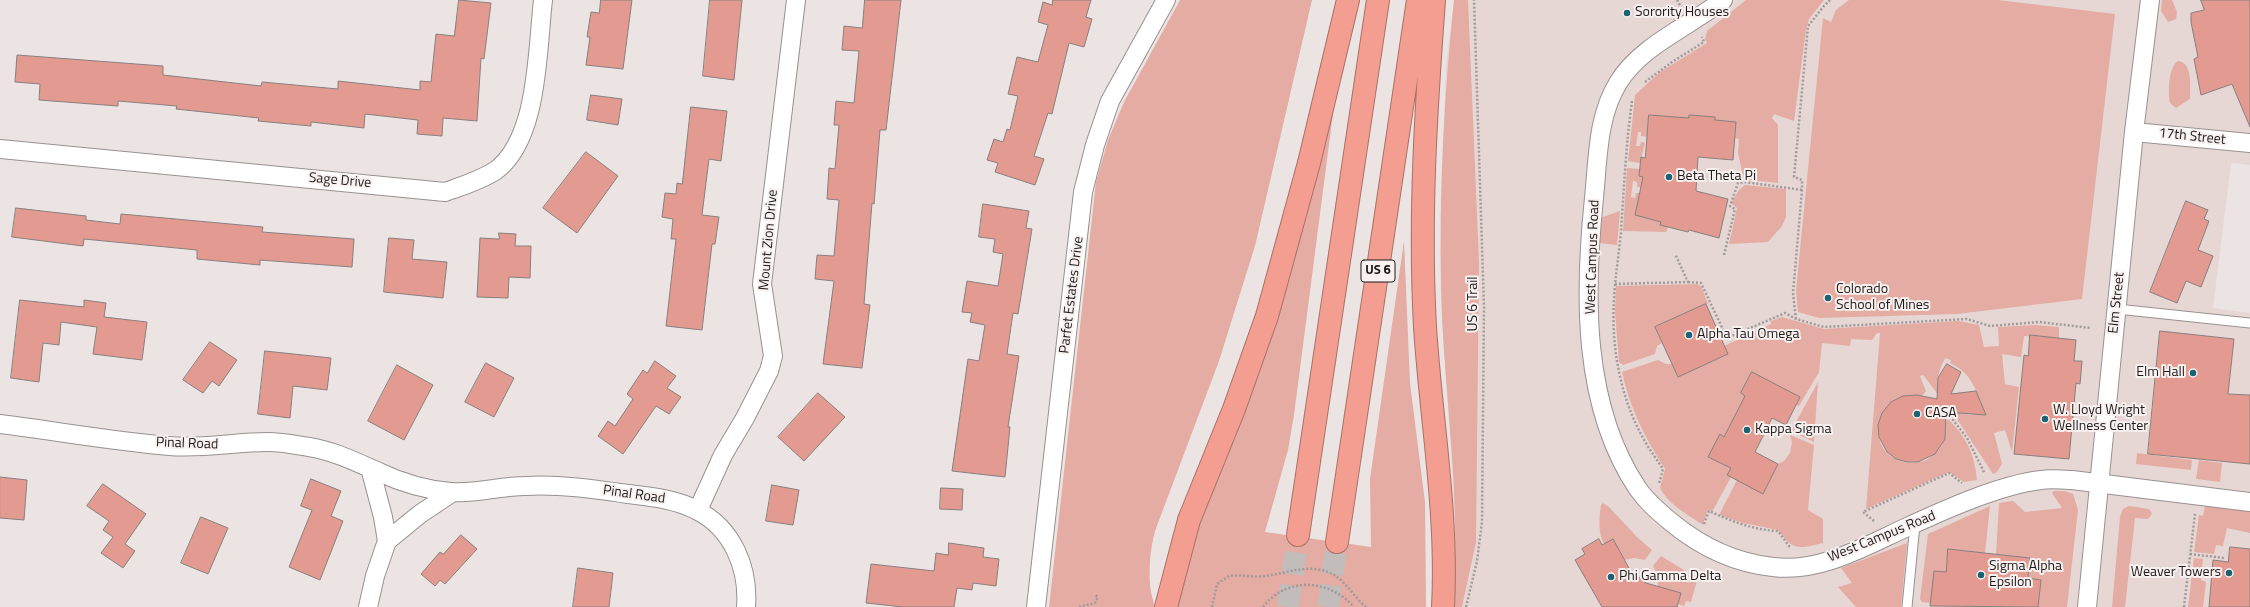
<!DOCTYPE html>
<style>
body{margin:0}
canvas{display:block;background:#ebe4e3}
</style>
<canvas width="2250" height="607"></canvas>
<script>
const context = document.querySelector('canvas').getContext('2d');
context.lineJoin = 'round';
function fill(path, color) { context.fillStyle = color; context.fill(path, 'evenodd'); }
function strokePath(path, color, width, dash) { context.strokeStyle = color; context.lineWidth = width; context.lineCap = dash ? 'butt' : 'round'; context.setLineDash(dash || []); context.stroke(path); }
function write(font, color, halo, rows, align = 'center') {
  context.font = font + ' "Titillium Web",sans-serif'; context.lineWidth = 4; context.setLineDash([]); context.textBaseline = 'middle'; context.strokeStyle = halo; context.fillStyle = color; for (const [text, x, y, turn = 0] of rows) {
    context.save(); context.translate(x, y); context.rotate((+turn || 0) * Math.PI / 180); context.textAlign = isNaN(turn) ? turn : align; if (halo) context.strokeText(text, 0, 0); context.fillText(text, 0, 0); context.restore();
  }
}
const built = new Path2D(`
 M1454,0H2250V165L2231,163L2213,308L2250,313V607H1452L1456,572L1452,471L1441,287L1442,179L1446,65Z`);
const green = new Path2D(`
 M1180,0H1312L1255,246L1219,361L1155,531C1150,550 1148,572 1151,592C1152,598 1154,600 1154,607H1049L1096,182L1108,140L1124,102Z
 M1454,0H1468L1479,262L1476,542L1462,607H1452C1463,501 1443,393 1441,287C1439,191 1444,95 1454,0Z
 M1746,0H1824L1809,19L1806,30L1794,121L1774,114L1772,118L1778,125V183L1751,180L1743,176L1738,153L1739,139L1735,138L1736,122L1715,120L1714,117L1689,115V118L1649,115L1648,137L1641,136V132H1638L1636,146H1640L1641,142L1645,143L1640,163L1628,161L1635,95L1660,72L1707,43L1705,39L1707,31Z
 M1849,0H1998L2115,14L2082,299L1957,314L1819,318L1798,312L1796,290L1823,18L1831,22L1836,10Z
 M2162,0H2172L2177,12L2176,19L2168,22L2161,11Z
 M2178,61C2193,62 2190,88 2190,99L2176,108L2170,103C2168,93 2168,67 2178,61Z
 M1339,67L1294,415L1288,450L1265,532L1371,547L1370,479L1404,241L1410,383L1425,502L1426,607H1174Z
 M1627,168L1640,169L1643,177L1641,187H1637V182L1633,181L1631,197L1635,198L1636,193H1640L1635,215L1661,222V225L1668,227L1666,232L1623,231Z
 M1745,185L1786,189V217L1782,226L1768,242L1729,244L1737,208L1731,203L1739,190Z
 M1620,211L1617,245L1598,243L1600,218Z
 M1697,284L1701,286L1708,304L1655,327L1662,343L1657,346L1655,354L1623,365L1619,362L1615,312L1616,286Z
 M1782,317L1824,329L1958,321L1979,325L1984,347L1999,346L1998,327L2036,325L2059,327V338L2024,336L2021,357L2002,354L2005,384L2019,387L2012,452L2005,430L1994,433L2002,464L1997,472L1993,474L1953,413L1955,411L1970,415L1985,413C1976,391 1973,374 1950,363L1951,360L1945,358C1940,369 1935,379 1939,391L1937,393L1923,375L1920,376L1926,391L1922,396C1876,386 1861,452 1904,462C1914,464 1923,463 1931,457C1943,449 1947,436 1946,422L1948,419C1966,436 1975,455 1977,480L1964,482L1949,472L1866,509L1880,333H1877L1872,340L1851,339L1850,346L1822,343L1819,372L1799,406L1796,405L1800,397L1752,372L1741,393L1745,396L1724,437L1720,435L1708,457L1731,468L1727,475L1731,477L1712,512L1708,509L1703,525C1688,515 1668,504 1660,488L1665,469C1645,438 1630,409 1622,372L1658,360L1666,364H1672L1678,377L1727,355L1724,346L1771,324V321Z
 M1818,382L1814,442L1791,431Z
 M1790,435L1814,445L1808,510L1823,519V543C1798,549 1793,551 1778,530L1743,523L1719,515L1737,480L1763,494L1778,464L1784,461L1790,453L1792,442Z
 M2137,453L2192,460L2191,470L2136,464Z
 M2199,460L2222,463L2220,482L2196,479Z
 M2054,491H2065L2073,494L2078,510L2067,607H2038L2041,580L2028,578L2030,558L1996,554L1999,503L2013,501L2025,512L2062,508L2052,493Z
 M1603,503L1609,507L1637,537L1652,550L1645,560L1634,558L1624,560L1613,539L1604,544C1598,533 1599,517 1601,505Z
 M2205,505H2246L2245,510L2250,511V533L2227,528L2223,546L2216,545L2214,554L2194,552L2199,515L2203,516Z
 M1990,506L1985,553L1948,549L1946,572L1934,571L1931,603L1922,602L1920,599L1928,534Z
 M2129,506L2149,509L2152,514L2148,519L2135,518L2125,607H2112L2120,517L2123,509Z
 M1907,543L1901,607H1856L1838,587L1852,583L1841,568Z
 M1661,556L1687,572L1684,580L1689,583L1693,574L1698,577L1691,602L1686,601L1684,606L1678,604L1681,593L1658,587L1657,574L1653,566Z
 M2194,558L2203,559L2201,580L2206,582L2203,607H2188Z`);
const building = new Path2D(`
 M459,0L491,3L484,59L481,58L477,121L443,118L442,136L417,134L418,120L365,114L364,128L311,122V126L258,121L259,118L176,109L177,106L118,101V106L39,100L40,84L15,82L17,55L163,66V75L261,86L262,82L338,89V81L420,90V81L431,82L436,34L454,36Z
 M601,0H632L623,69L586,65L590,37H587L591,12L599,13Z
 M710,0H742L734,80L703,76Z
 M865,0H901L886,130H880L874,204L872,203L864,304L870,305L862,368L823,364L834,281L815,279L817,255L834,256L839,200L827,199L829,168L835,169L839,125H834L836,101L854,103L859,51L842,50L844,26L862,28Z
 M1053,0H1091L1086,17L1092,19L1084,47L1069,43L1052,114L1048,113L1034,156L1044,159L1035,185L995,172L998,163L987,160L994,139L1003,142L1007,129L1010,130L1018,96L1008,94L1017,57L1038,62L1048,25L1038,22L1043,2L1052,5Z
 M2201,0H2250V127L2232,84L2201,95L2194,59L2198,57L2191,22V13L2204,10Z
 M591,95L622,99L618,125L587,120Z
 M691,107L727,111L721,161L709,159L702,215L719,217L715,244H712L702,330L666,326L676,239H671L673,219L662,217L665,193L676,194L677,183L682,184Z
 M1649,115L1689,118V115L1715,117V120L1736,122L1733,160L1698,157L1696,191L1728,199L1719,238L1689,230L1688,232L1660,225L1661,222L1635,215L1643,177L1639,176L1641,157L1645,158Z
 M586,152L618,176L577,233L543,208Z
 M2186,201L2208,210L2204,219L2209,221L2198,250L2213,256L2201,287L2186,281L2177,303L2150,292Z
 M983,204L1029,211L1026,228L1032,229L1018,314L1013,313L1007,354L1019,356L1008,427H1010L1005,477L952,471L968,359L979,361L985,325L970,322L972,313L962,312L967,281L998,286L1003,254L993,252L995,239L979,237Z
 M16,208L86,216V220L120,224L121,214L263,227L262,232L354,239L352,267L260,260V265L197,259V250L84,239L83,246L12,237Z
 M499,233L516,234L515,246H531L530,278L509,277L508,298L477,297L480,238L499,239Z
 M389,238L414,240L412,259L447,262L443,298L384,292Z
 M20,300L84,307V300L106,303L104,317L147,322L142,360L93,354L97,327L61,322L59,345L43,343L39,382L11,378Z
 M1706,304L1728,354L1678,377L1655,327Z
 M2160,331L2234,339L2228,394L2250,395V464L2148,454Z
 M2030,335L2076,340L2074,361H2082L2080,384L2076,383L2069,459L2014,454L2024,355L2028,356Z
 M210,342L237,360L219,386L212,381L203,393L183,380Z
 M265,351L331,358L327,390L293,386L290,418L258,414Z
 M655,361L676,376L667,388L681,397L669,414L656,406L623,454L598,436L608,421L615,426L633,399L627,394L643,370L647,373Z
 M486,363L514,378L494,417L465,402Z
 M1947,364L1961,372L1951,394L1976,391L1986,415L1946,412L1945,439L1935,454L1918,462H1907L1896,459L1887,452L1879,437L1878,425L1882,413L1891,402L1903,396L1917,395L1937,399L1938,378Z
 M397,365L433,385L404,440L368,421Z
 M1752,372L1800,397L1786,425L1772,418L1755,452L1778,464L1763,494L1727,475L1731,468L1708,457L1720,434L1724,437L1745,396L1741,393Z
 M818,393L845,417L804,461L778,437Z
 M0,477L27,480L24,520L0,518Z
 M311,479L341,491L331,516L343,521L320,580L289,567L312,510L301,506Z
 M103,484L146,514L125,544L135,551L123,568L101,553L113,537L103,530L109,521L87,506Z
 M772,485L799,490L793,525L766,521Z
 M941,488L963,489L962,510L940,509Z
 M201,517L228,528L208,574L181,563Z
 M461,535L477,549L445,584L440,580L435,586L421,574L440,552L443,554Z
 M1599,539L1602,545L1613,539L1630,570L1646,583L1681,593L1677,607H1602L1575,560L1585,554L1582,549Z
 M949,543L984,548L983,557L999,559L996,586L973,583L972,590L957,588L954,607H903L866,603L871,564L934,571L936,553L948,555Z
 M2230,547L2250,549V607H2209L2213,560L2228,562Z
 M1948,549L2030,558L2028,578L2041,580L2038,607L1930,606L1934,571L1946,572Z
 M578,568L613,573L609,607H573Z`);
const highwayTunnel = new Path2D(`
 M1288,607L1298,535
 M1328,607L1337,542`);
const path = new Path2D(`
 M1677,0L1681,7
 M1645,82L1672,62L1704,42L1702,37
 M1632,101C1626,144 1624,188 1621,231C1619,254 1615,277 1614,300C1611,345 1620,396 1642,436C1648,448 1656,458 1663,469L1659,484
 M1724,255L1735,209L1730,206L1738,183L1745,182L1802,190
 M1688,282L1701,283L1727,338L1785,313L1796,319L1824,327L1967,319L1990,326L2039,322L2091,328
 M1615,284L1688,282L1675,254
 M1796,319L1793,293L1802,190V180L1794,177L1808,26L1824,6L1830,0
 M1950,416L1967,438L1985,474
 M1874,521L1863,512L1949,473L1962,483
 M1704,524L1709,511C1731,521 1753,530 1778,531L1789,546L1792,547
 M2190,554L2224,558
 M1079,607L1095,603L1098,597L1095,595
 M1212,607L1217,584L1229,576C1240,574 1253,578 1265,576C1289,573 1311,562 1334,575C1346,582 1355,598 1366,607
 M1263,607C1287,576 1329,579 1354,607
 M1466,607L1477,561L1482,522L1484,307L1474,0
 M2184,607L2195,514`);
const lane = new Path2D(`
 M2117,309L2250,323
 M1907,607L1915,524`);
const street = new Path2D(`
 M1723,0C1690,26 1640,46 1618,83C1597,117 1598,160 1594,198C1584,294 1582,406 1638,489C1647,502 1659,512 1671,522C1700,546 1735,563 1773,567C1819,573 1864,547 1905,528C1944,510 1999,485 2041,480C2051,478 2062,480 2072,480L2250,502
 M2134,132L2250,143
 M0,149L445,192C462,186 479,181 495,171C539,139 537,50 543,0
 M0,424C56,431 112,441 169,446C202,449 235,442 268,442C282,442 296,445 309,447C334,451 356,462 379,472C402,483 426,490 451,492C475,494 501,486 525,486C560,484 594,489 628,494C652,497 675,499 696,510C733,528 749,569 746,607
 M698,510L723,455L745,418L769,371L773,356L762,284L796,0
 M387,541L420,514L453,492
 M368,607L375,576L387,541L383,517L370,468
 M1036,607L1083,192L1095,145L1110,101L1166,0
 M2087,607L2134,132L2150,0`);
const highway = new Path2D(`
 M1434,0C1426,109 1419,217 1425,327C1431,420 1448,513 1443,607
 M1298,535L1378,0
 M1337,542L1418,0
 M1166,607L1189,520L1234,409L1267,316L1309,163L1348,0`);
const markers = [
 [1627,13,4,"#1b6272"],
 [1669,177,4,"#1b6272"],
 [1828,298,4,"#1b6272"],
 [1689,335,4,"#1b6272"],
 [2193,373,4,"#1b6272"],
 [1917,414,4,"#1b6272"],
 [2045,419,4,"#1b6272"],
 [1747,430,4,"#1b6272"],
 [2229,573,4,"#1b6272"],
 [1981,575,4,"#1b6272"],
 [1611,577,4,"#1b6272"]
];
const shields = [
 [1378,271,34]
];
const shieldNames = [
 ["US 6",1378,271]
];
const poiNames = [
 ["Sorority Houses",1635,13],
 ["Beta Theta Pi",1677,177],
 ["Colorado",1836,290],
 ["School of Mines",1836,306],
 ["Alpha Tau Omega",1697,335],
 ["Elm Hall",2185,373,"right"],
 ["W. Lloyd Wright",2053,411],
 ["Wellness Center",2053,427],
 ["CASA",1925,414],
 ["Kappa Sigma",1755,430],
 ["Sigma Alpha",1989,567],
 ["Epsilon",1989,583],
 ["Weaver Towers",2221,573,"right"],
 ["Phi Gamma Delta",1619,577]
];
const streetNames = [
 ["17th Street",2192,137,6],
 ["Sage Drive",340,181,5],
 ["Mount Zion Drive",769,240,-85],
 ["West Campus Road",1593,257,-88],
 ["Parfet Estates Drive",1072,295,-83],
 ["Elm Street",2117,303,-84],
 ["US 6 Trail",1474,304,-90],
 ["Pinal Road",187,444,2],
 ["Pinal Road",634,495,8],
 ["West Campus Road",1882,537,-22]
];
fill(built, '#e7d7d4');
fill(green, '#e4aca3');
fill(building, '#e39a90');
strokePath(building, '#87807f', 1);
strokePath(highwayTunnel, '#c2bcbb', 22, [22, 11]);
strokePath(lane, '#989190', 11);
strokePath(street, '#989190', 20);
strokePath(highway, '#a87067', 24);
strokePath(path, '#a09b9a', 2.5, [2, 2]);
strokePath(lane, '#fff', 9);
strokePath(street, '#fff', 18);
strokePath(highway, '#f39e91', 22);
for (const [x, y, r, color] of markers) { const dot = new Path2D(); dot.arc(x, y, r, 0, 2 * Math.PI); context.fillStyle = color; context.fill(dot); strokePath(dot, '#f8f1f0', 1.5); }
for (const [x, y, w] of shields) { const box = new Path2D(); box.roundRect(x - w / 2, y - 11, w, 22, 3); context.fillStyle = '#f8f1f0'; context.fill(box); strokePath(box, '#1d1b1a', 1); }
write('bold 13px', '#1d1b1a', null, shieldNames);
write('14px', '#1d1b1a', '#f8f1f0', poiNames, 'left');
write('14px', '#1d1b1a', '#f8f1f0', streetNames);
</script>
